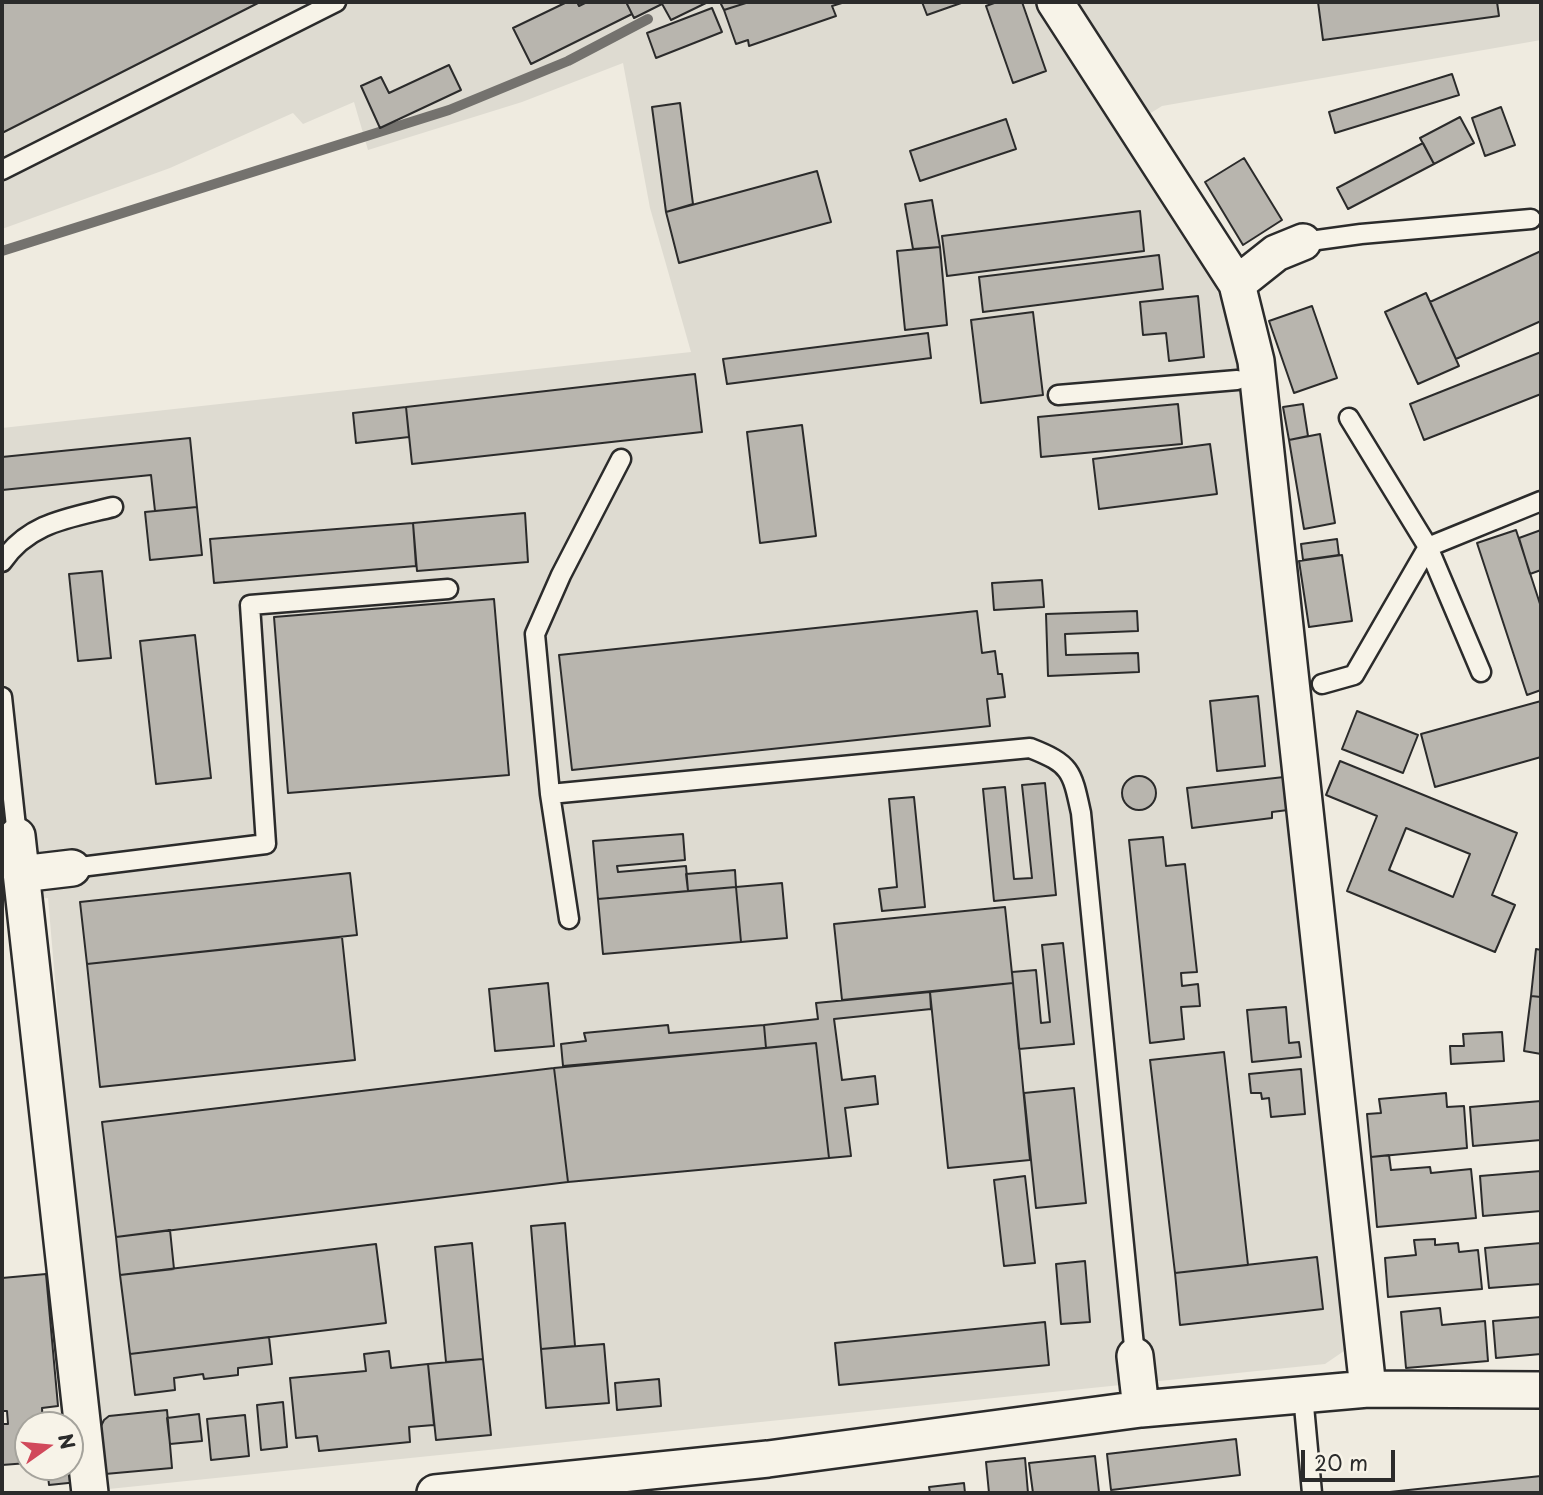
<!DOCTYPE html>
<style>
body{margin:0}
#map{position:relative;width:1543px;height:1495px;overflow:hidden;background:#efebe0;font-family:"Playpen Sans",sans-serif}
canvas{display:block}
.frame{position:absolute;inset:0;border:4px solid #2b2b2b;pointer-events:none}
.north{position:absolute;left:14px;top:1411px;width:70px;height:70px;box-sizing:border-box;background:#f7f3e8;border:2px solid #a5a39c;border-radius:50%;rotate:75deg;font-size:19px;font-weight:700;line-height:28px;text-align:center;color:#2b2b2b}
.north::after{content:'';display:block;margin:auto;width:24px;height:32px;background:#d1495b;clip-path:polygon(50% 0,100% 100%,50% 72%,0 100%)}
.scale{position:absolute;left:1301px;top:1450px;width:94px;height:32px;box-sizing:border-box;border:4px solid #2b2b2b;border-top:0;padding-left:9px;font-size:21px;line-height:24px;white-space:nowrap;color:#2b2b2b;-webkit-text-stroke:5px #f7f3e8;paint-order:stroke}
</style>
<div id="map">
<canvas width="1543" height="1495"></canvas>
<div class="frame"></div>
<div class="north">N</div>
<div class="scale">20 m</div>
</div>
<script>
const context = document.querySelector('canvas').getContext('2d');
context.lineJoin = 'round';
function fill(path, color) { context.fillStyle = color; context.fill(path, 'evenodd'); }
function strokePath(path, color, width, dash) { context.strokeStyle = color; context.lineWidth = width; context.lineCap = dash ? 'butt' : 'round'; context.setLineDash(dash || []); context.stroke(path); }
const built = new Path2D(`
 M2,2H1541V40L1162,106L1117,134L1210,274L1237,339L1291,778L1344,1351L1325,1364L99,1490L48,898L2,903V428L691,352L650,208L623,63L522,102L368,150L354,102L303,124L293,113L170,168L2,229Z`);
const stream = new Path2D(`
 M2,251L449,110L568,61L648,19`);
const building = new Path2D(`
 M2,2H260L2,133Z
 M567,2H577L579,6L587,2H626L632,14L531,64L513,28Z
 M626,2H661L662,4L634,18Z
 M661,2H708L671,20Z
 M720,2H749L724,10Z
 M749,2H845L832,6L836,16L749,46L748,40L736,44L724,10Z
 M922,2H964L927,15Z
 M997,2H1022L1046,71L1013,83L986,6Z
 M1318,2H1497L1499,16L1323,40Z
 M712,8L722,32L656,58L647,33Z
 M449,65L461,90L380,128L361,86L381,77L389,93Z
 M1452,74L1459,95L1335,133L1329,112Z
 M680,103L693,204L666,212L652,107Z
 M1501,107L1515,145L1485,156L1472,118Z
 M1460,117L1474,143L1434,164L1420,138Z
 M1006,119L1016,149L920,181L910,151Z
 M1423,143L1434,164L1348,209L1337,188Z
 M1244,158L1282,220L1243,245L1205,182Z
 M817,171L831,222L679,263L666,212Z
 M932,200L940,247L913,249L905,204Z
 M1140,211L1144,251L947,276L942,236Z
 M940,247L947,325L905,330L897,251Z
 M1541,251V321L1456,359L1430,302Z
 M1159,255L1163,289L983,312L979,277Z
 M1426,293L1459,366L1418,384L1385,312Z
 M1198,296L1204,357L1169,361L1166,333L1143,335L1140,302Z
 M1312,306L1337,378L1294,393L1269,321Z
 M1033,312L1043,395L981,403L971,320Z
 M928,333L931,358L727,384L723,359Z
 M1541,352V394L1424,440L1410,404Z
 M695,374L702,432L412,464L406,407Z
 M1178,404L1182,444L1041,457L1038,417Z
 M1303,404L1308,436L1289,440L1283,407Z
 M406,407L409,437L356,443L353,413Z
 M802,425L816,536L760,543L747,432Z
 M1320,434L1335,523L1304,529L1289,440Z
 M190,438L197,507L155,511L151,475L2,490V457Z
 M1210,444L1217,494L1099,509L1093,459Z
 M197,507L202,555L150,560L145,512Z
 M525,513L528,562L417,571L413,523Z
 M413,523L416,566L214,583L210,539Z
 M1516,530L1541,607V690L1527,695L1477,543Z
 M1541,530V570L1530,574L1519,538Z
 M1337,539L1339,555L1303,560L1301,544Z
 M1342,555L1352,621L1309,627L1299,561Z
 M102,571L111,658L78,661L69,574Z
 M1042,580L1044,607L994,610L992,583Z
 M494,599L509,775L288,793L274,617Z
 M977,611L982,653L995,651L998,674H1002L1005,697L987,699L990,726L572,770L559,655Z
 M1137,611L1138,631L1065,634L1066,655L1138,653L1139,672L1048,676L1046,614Z
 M195,635L211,778L156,784L140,641Z
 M1258,696L1265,766L1217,771L1210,701Z
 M1541,701V757L1435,787L1421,734Z
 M1357,711L1418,735L1403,773L1342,749Z
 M1340,761L1517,833L1492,895L1515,905L1495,952L1347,891L1377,816L1326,795ZM1406,828L1470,854L1453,897L1389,870Z
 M1122 793a17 17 0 1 1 34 0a17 17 0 1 1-34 0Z
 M1284,777L1288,810L1272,812V818L1192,828L1187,788Z
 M1045,783L1056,895L994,901L983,789L1005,787L1014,879L1032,878L1022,785Z
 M914,797L925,907L882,911L879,889L897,887L889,799Z
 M683,834L685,860L617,866L618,872L686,866L688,891L598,899L593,841Z
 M1163,837L1166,866L1185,864L1197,972L1181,973L1182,986L1198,984L1200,1006L1181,1007L1184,1039L1150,1043L1129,840Z
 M735,870L736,887L688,891L686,874Z
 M350,873L357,935L87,964L80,902Z
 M782,883L787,938L741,942L736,887Z
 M736,887L741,942L603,954L598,899Z
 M1005,907L1013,983L842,1000L834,924Z
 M342,937L355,1060L100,1087L87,964Z
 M1063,943L1074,1044L1019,1049L1012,972L1036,970L1041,1023L1050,1022L1042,945Z
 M1536,949L1541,950V997L1531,996Z
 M548,983L554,1046L495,1051L489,989Z
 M1013,983L1030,1160L948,1168L930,992Z
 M930,992L931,1009L834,1019L842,1080L875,1076L878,1104L845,1108L851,1156L829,1158L816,1043L766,1048L764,1025L818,1019L816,1003Z
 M1531,996L1541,997V1054L1524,1051Z
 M1286,1007L1289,1043L1299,1042L1301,1057L1252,1062L1247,1010Z
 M668,1025L669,1033L764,1025L766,1048L563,1066L561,1044L586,1041L584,1033Z
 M1502,1032L1504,1061L1451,1064L1450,1046H1464L1463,1034Z
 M816,1043L829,1158L568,1182L554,1068Z
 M1224,1052L1248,1265L1175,1273L1150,1060Z
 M554,1068L568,1182L116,1237L102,1122Z
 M1301,1069L1305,1114L1271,1117L1269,1098L1262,1099L1261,1093H1251L1249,1074Z
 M1074,1088L1086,1203L1036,1208L1024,1093Z
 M1446,1093L1447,1107L1464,1106L1467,1148L1371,1157L1367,1114L1381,1113L1379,1099Z
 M1541,1101V1140L1473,1146L1470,1107Z
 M1389,1155L1391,1170L1430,1167L1431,1173L1471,1169L1476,1218L1377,1227L1371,1157Z
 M1541,1171V1211L1483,1216L1480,1176Z
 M1025,1176L1035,1263L1004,1266L994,1180Z
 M565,1223L575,1346L541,1349L531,1226Z
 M170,1230L174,1269L120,1275L116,1237Z
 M1435,1239V1245L1458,1243L1459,1252L1478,1250L1482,1289L1388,1297L1385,1258L1416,1255L1414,1240Z
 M472,1243L483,1359L446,1362L435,1247Z
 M1541,1243V1284L1489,1288L1485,1248Z
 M376,1244L386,1323L130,1354L120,1275Z
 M1317,1257L1323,1309L1180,1325L1175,1273Z
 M1085,1261L1090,1322L1061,1324L1056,1264Z
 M46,1274L58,1406L42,1408L43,1425H28V1463L2,1465V1424H8L7,1411H2V1278Z
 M1440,1308L1442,1325L1485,1321L1488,1361L1406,1368L1401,1312Z
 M1541,1317V1354L1496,1358L1493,1321Z
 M1045,1322L1049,1365L839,1385L835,1343Z
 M269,1337L272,1364L238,1368V1375L204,1379L203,1374L174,1378L175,1390L135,1395L130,1354Z
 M604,1344L609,1403L546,1408L541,1349Z
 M389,1351L391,1368L428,1364L434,1425L409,1427L410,1442L319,1451L317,1436L296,1438L290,1378L366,1371L364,1354Z
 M483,1359L491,1435L436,1440L428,1364Z
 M659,1379L661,1406L617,1410L615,1383Z
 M283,1402L287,1447L261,1450L257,1405Z
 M167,1410L172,1468L105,1474L101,1426L104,1420L109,1416Z
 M199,1414L202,1441L170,1444L167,1418Z
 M245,1415L249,1456L211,1460L207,1419Z
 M1236,1439L1240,1475L1111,1490L1107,1454Z
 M1095,1456L1099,1492L1033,1493L1029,1463Z
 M1025,1458L1028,1493H989L986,1462Z
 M47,1467H70L78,1482L49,1485Z
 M1541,1476V1493H1380Z
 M964,1483L965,1493H930L929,1487Z`);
const service = new Path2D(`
 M2,170L336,2
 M1303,242L1361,234L1531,219
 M1058,395L1237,380
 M1349,418L1428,547L1481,672
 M2,562C29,522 70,518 113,507
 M1322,684L1354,675L1428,547L1541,501
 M2,697L17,836
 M550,794L1030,748C1071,764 1072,771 1081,813L1135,1356
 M72,868L266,844L250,605L448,589
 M569,919L550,794L535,634L561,575L621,459
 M1303,1395L1312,1493`);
const minor = new Path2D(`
 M1055,2L1237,284L1256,361L1368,1389
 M1237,284L1276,253L1303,242
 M17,836L90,1493
 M21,874L72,868
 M1135,1356L1141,1409
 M435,1493L768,1459L1141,1409L1368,1389L1541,1390`);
fill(built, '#dedbd1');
strokePath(stream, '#74726e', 10);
fill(building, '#b8b5ae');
strokePath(building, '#2b2b2b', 2);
strokePath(service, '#2b2b2b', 23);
strokePath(minor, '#2b2b2b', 40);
strokePath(service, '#f7f3e8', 18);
strokePath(minor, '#f7f3e8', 35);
</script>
